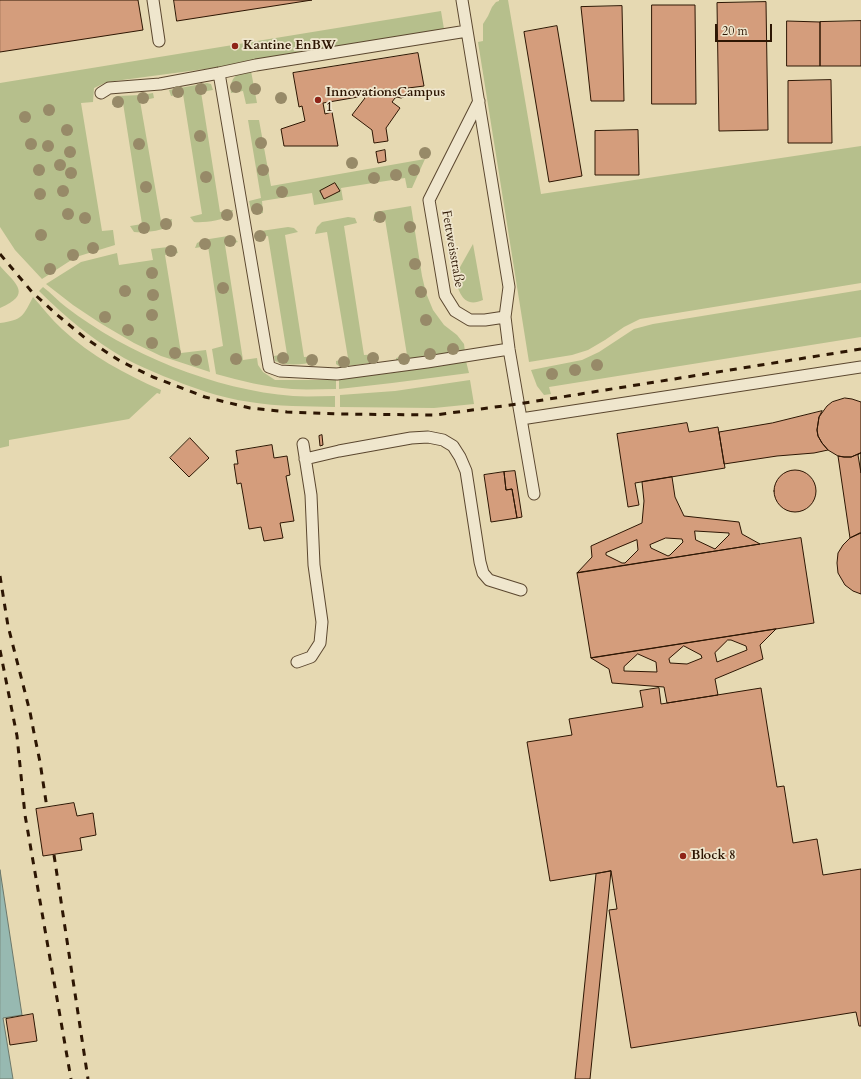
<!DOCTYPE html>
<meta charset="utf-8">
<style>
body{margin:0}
#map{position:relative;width:861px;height:1079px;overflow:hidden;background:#e6d9b2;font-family:Cardo,serif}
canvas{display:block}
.scale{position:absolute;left:715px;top:24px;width:57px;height:18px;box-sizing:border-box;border:2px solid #2d1603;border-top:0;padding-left:5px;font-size:12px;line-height:14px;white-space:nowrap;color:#2d1603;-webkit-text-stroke:3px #efe6cd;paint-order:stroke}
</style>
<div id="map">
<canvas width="861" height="1079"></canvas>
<div class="scale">20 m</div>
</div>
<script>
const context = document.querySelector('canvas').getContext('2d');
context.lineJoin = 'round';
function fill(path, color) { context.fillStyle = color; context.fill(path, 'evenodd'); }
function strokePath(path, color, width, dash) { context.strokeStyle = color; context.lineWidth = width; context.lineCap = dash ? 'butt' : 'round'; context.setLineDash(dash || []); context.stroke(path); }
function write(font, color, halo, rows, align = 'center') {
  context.font = font + ' Cardo,serif'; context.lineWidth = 3.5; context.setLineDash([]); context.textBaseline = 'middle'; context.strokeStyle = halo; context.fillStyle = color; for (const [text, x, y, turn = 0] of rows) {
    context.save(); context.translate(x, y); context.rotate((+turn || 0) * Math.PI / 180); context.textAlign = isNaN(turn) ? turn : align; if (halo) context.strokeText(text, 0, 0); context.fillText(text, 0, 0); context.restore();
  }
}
const green = new Path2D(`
 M499,0H508L541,194L861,146V283L640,319L624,327L605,340L588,350L572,355L529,362L478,42L483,41V24L488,16L492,7L496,2L499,1Z
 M441,11L444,29L220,67L107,82L94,88L93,102L81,103L102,231L113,230L115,245L76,257L42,279L15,250L0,227V83Z
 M251,71L257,103L246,104L243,91L231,93C230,77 236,73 251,71Z
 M207,83L211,84L213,90L201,92L220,212L233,210L231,216C220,220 206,223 194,222L190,217L202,214L183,94L171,96L169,90Z
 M153,93L154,98L140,101L161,221L172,219L171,226C159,231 147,233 134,232L130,226L142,224L123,103L112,105L113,98L117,96L141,95Z
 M248,120H259L271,186L425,159L412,188H407L405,178L341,188L343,200L314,205L312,193L262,201L263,213L256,214L251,210L249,201L261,198Z
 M411,206L422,276L426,293L433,310L444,325L457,335L464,344L465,352L399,363L396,360V358L407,355L385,219L373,221L375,212Z
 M348,217L355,218L357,223L344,226L364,355L378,354V357L377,362L340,367L336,364V361L348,358L327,232L315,234L317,227L322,222Z
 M288,227L294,228L298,232L285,235L304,357L317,356L316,362C302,364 289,367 275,361L274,356L287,354L268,236L255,238L256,233L261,231Z
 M228,236L234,238L238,242L225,245L243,360L257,358L258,365L263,372L275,380H336V389C321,389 307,390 292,389C266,387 241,381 216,374L212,349L223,346L208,246L195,248L197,243L203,240Z
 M473,244L483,300C463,309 458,291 455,276Z
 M168,247H176L178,253L165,255L181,353L206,350L210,372L161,356L134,343L100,323L73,305L46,284L81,262L117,253L119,265L153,260L151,249Z
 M0,266C17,285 32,294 0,308Z
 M43,287C51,293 58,301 66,307C127,354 215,390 293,396C307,397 321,396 335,396V407C307,406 278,407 250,402C220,398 191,387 163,376C150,370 137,365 124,358C93,340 64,316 39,291Z
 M861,290V337L549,387L551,394L544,395L537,386L531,370L582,360L599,352L634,329L653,324Z
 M33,297C42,307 51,319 62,329C91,356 125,374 161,390L160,394L157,393L129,419L9,440V446L0,448V323C23,320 23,316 33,297Z
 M466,361L469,373L392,383L339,389V379L392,373Z
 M470,380L474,404L434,408L340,407V395L395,391Z`);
const water = new Path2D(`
 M0,870L22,1015L3,1018L13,1079H0Z`);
const building = new Path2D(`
 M0,0H138L143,30L0,52Z
 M174,0H312L177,21Z
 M766,2L768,130L719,131L717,3Z
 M652,5H695L696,104H652Z
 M622,6L624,101H591L581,7Z
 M787,21L820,22V66H787Z
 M861,21V66H820V22Z
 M557,26L582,176L549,182L524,32Z
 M418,53L424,86L408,88L404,97L401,98L397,97L395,98L392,102L400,108L386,128L388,141L374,143L372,130L352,115L365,98L361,94L358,95V97L323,103L325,114L332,112L338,146H284L281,129L305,121L302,106L299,107L293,73Z
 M831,80L832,143H788V81Z
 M638,130L639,175H595V131Z
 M385,150L386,161L378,163L376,152Z
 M335,183L340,191L324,199L320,191Z
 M845,398L852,399L861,402V453L851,457H844L838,456L828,450L822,443L818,436L817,430L819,417L827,406L832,402Z
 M822,411L819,417L817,430L818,436L822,443L828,450L814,453L777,456L724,464L719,432L772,423Z
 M687,423L689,432L718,427L725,468L635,483L639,505L628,507L617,434Z
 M322,435L323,445L320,446L319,436Z
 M190,438L209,458L189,477L170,458Z
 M272,445L274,458L287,456L290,475L286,476L294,521L280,523L283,538L264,541L261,527L249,529L241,483L237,484L234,464H238L236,451Z
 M861,453V533L850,538L838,456L844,457H851Z
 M861,453V473L858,455Z
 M774 491a21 21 0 1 1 42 0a21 21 0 1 1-42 0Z
 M515,471L522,517L517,518L512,489L506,490L504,472Z
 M504,472L506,490L512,489L517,518L491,522L484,475Z
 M672,477L675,497L684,516L739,522L742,534L760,544L577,573L592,557L591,546L642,523L644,501L642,482ZM695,531L729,533V535L715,549L696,540ZM666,538L682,539L683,542L670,555L668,556L651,548L650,545ZM637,540L638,550L625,563H622L606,555V553Z
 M860,533H861V594L853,591L845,585L838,573L837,563L838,553L843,545L850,538Z
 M801,538L814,623L591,658L577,573Z
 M776,629L760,645L763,659L715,679L718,695L667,703L664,687L612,683L609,669L591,658ZM728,640H731L746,646L747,650L717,662L715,653ZM684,646L701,655L702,658L687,664L670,663L669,659ZM638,654L656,662L657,672L624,671V667Z
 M659,688L661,704L761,688L777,787L784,786L793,843L817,839L823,875L861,869V1026H859L856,1012L631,1048L609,910L617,909L611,871L550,881L527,742L572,735L569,719L643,707L640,691Z
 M74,803L77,816L93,813L96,835L80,838L82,850L43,856L36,809Z
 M611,871L590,1079H575L596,874Z
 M33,1014L37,1041L10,1045L6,1019Z`);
const lane = new Path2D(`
 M153,0L159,41
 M462,0L509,287L505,317L509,349L534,494
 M219,73L269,367L280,371L337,374L427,362L509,349
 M101,93L109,88L160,84L219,73L256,65L467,31
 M479,101L429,200L445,295L455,311L470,320H485L505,317
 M521,419L861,367
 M305,459L339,451L411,438L428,437L443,440L453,446L460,457L466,471L480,562L483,573L489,580L521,590
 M297,662L311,657L320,643L322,622L314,565L311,495L303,444`);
const rail = new Path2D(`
 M0,254L32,292L55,313L85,338L120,361L153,377L205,397L250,408L287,412L338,414L435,415L518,404L861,349
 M0,576L8,626L30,712L34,733L40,762L47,808
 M0,650L17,736L25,815L71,1079
 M54,855L88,1079`);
const trees = [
 [236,87],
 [201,89],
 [255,89],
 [178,92],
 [143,98],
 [281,98],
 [118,102],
 [49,110],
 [25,117],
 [67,130],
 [200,136],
 [261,143],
 [31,144],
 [139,144],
 [48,146],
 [70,152],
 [425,153],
 [352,163],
 [60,165],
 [39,170],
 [263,170],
 [414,170],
 [71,173],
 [396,175],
 [206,177],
 [374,178],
 [146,187],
 [63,191],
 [282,192],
 [40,194],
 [257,209],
 [68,214],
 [227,215],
 [380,217],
 [85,218],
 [166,224],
 [410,227],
 [144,228],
 [41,235],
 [260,236],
 [230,241],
 [205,244],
 [93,248],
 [171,251],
 [73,255],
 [415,264],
 [50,269],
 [152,273],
 [223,288],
 [125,291],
 [421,292],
 [153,295],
 [152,315],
 [105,317],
 [426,320],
 [128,330],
 [152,343],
 [453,349],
 [175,353],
 [430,354],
 [283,358],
 [373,358],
 [236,359],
 [404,359],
 [196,360],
 [312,360],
 [344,362],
 [597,365],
 [575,370],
 [552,374]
];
const markers = [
 [235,46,4,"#8f2418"],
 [318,100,4,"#8f2418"],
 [683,856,4,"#8f2418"]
];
const poiNames = [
 ["Kantine EnBW",243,46],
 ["InnovationsCampus",326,93],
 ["1",326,108],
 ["Block 8",691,856]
];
const streetNames = [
 ["Fettweisstraße",452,249,80]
];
fill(green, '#b6bf8c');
fill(water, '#97b9b1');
strokePath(water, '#6d786b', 1);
fill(building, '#d49d7c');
strokePath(building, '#2d1603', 1);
strokePath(lane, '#5b472f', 13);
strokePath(lane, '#efe6cd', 11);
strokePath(rail, '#2d1603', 3, [7, 7]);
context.fillStyle = '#978a68';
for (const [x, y] of trees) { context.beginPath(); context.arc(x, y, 6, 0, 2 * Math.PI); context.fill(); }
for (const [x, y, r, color] of markers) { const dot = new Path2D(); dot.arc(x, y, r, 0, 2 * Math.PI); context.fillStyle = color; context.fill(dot); strokePath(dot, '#efe6cd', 1.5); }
write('bold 13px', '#2d1603', '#efe6cd', poiNames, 'left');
write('13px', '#2d1603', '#efe6cd', streetNames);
</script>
